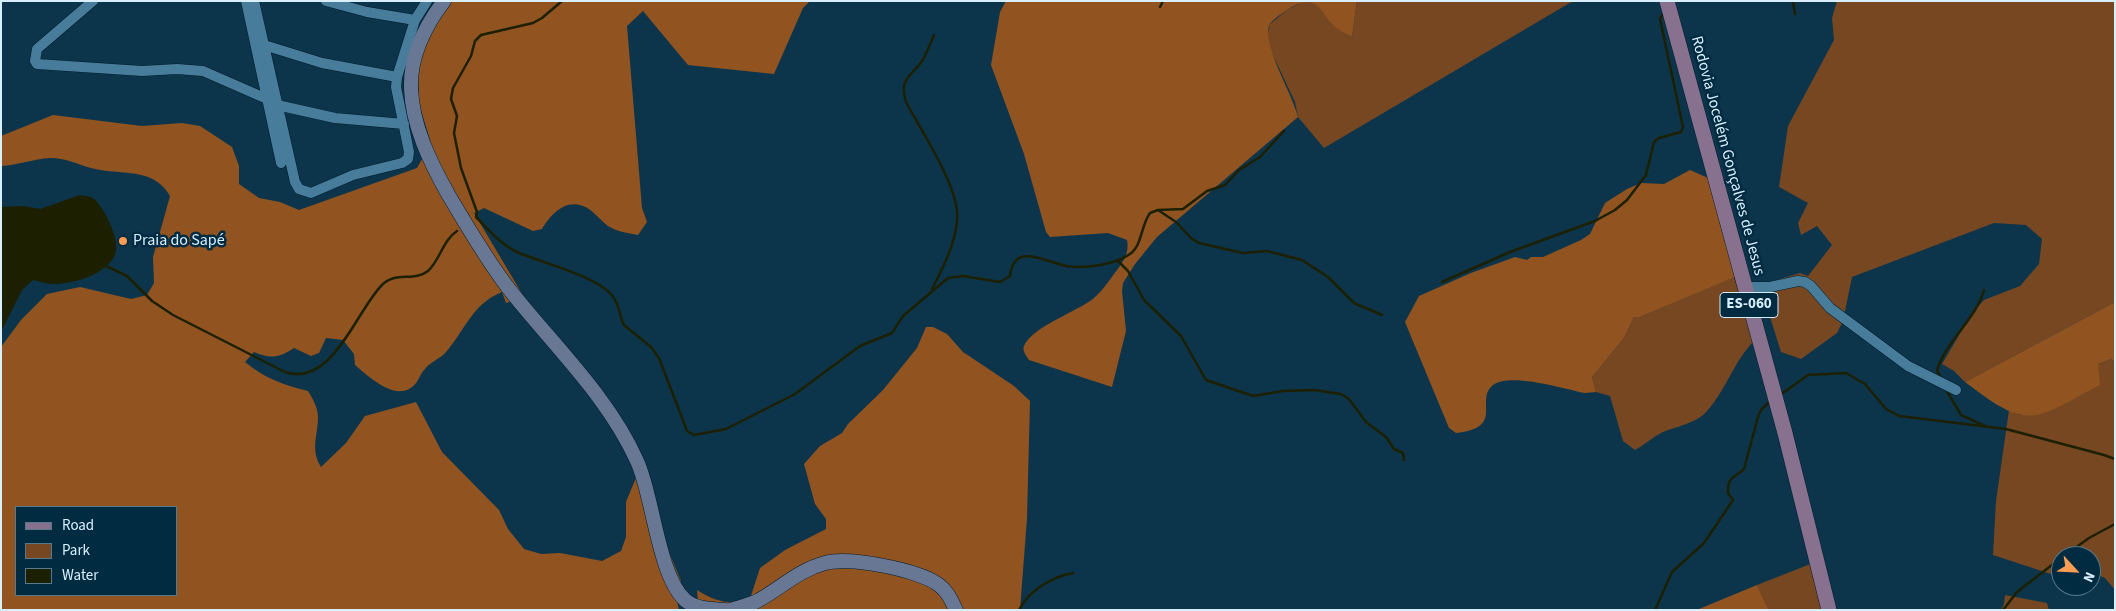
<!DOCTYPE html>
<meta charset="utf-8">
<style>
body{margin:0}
#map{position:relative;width:2116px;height:611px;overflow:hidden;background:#0c354c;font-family:"Source Sans 3",sans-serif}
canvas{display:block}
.frame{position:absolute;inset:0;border:2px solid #d9effd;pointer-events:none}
.legend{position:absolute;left:15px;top:506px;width:162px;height:90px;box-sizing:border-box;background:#002b41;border:1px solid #57798c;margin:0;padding:6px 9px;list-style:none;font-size:15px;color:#d9effd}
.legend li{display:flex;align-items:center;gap:10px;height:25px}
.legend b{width:25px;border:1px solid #57798c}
.north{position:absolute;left:2051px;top:546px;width:50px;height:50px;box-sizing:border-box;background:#002b41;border:1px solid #57798c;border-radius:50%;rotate:115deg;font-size:14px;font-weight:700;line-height:20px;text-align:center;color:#d9effd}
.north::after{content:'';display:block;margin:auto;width:18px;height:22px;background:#fc9d53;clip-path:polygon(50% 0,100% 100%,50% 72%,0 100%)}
</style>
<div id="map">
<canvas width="2116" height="611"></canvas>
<div class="frame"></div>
<ul class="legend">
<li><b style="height:6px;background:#88718e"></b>Road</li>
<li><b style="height:14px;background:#764721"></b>Park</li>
<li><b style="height:14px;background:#1c2001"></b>Water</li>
</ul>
<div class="north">N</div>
</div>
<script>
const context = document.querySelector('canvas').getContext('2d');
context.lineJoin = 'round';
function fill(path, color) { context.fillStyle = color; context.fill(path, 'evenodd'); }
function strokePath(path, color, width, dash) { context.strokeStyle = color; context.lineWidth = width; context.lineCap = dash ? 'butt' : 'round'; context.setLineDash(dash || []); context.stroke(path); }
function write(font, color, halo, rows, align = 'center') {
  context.font = font + ' "Source Sans 3",sans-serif'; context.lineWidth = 5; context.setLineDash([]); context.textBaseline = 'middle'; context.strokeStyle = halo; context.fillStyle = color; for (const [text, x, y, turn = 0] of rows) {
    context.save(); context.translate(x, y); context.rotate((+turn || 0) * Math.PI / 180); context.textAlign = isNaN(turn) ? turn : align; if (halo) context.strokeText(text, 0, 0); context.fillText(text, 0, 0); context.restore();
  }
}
const green = new Path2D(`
 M1357,1H1573L1324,148L1298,117L1295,102L1271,51L1267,38L1270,24L1287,10L1302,2H1310L1318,5L1332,24L1352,37Z
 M1837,1H2115V302L1965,382L1954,371L1942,364L1972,313L1984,300L2020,286L2039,264L2042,239L2026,225L1994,223L1852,277L1843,321L1837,333L1801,359L1781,352L1760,285L1800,273L1808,276L1832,245L1817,226L1801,235L1798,223L1808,203L1779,187L1788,126L1834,40L1832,18Z
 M1734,277L1754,341C1734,361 1726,390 1707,411C1696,424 1676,426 1661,433C1652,438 1644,445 1635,450L1623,441L1610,396L1596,392L1592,377L1624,338L1634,317H1640Z
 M2111,359L2115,361V590L2105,578L2091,572V556H2061L2060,577L1993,555L1996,501L2009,410L2020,415L2098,364Z
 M1813,563L1825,610H1769L1757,585Z
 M2005,595L2047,603L2049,610H2001L2004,604Z`);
const forest = new Path2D(`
 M448,1H810L803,8L774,74L688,65L643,11L627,26L642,208L647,222L638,235C627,233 618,232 608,226C600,220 592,209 583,206C564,199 550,216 542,229L533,231L484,208L474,213L524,297L506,303L502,292C472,304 466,329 446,352C440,359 430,362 425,369C419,375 419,382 412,387C394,401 368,376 355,365L354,354L343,340L326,338L319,353L311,356L294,348C279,358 270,359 254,352L245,362C264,378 284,385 308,391C313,399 318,408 318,417C318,436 310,449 321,467L346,443L365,416L416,402L442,452L499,510L508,529L524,549L541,554L560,553L602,561L621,551L626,537V502L640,468L671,557L681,581L676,596L679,610H1V347L21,320L47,294L80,287L131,299L147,295L154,283L153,257L170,196C153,166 120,176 91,168C76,164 66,158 50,158C34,159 18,165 1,166V136L53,115L142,126L182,123L200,126L232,147L239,166V184L259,198L280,202L299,210L417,168L431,143L419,104L418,74L426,33ZM16,507H176V595H16Z
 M1006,1H1357L1352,37C1346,33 1338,30 1333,25C1325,18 1322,6 1312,3C1304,0 1295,5 1287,10C1283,13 1273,19 1270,24C1260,42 1293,94 1298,117L1157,237L1135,264L1123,283L1122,291L1126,331L1112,387L1029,360C1026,355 1022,351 1024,346C1033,326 1077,312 1094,298C1102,291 1108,282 1114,274C1122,264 1130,253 1127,240L1108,233L1050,237L1046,232L1024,154L991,65L1000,12Z
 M1690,170L1708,178L1735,277L1640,317H1634L1624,338L1592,377L1596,392L1585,393C1564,389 1511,372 1493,385C1474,400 1506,428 1456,433L1449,428L1405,322L1419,296L1471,273L1515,257L1527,260L1531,257H1543L1581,240L1590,234L1605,203L1627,189L1641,183L1664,184Z
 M2115,302V361L2111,359L2098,364L2100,385C2081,394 2061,408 2041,414C2013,422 1986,397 1965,382Z
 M926,327H933L947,334L963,352L1014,386L1030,401L1027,518L1020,610H699L697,590C714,601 730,606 750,599L760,568L785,550L826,529V519L815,504L804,464L820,446L842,433L848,424L883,390L917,348Z
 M1757,585L1769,610H1699V609Z`);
const water = new Path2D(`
 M80,195C85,196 90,196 94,199C104,207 119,238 116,251C112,273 72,285 52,284C46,284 39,281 33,280L22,290L1,332V207L24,206L40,209Z`);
const stream = new Path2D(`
 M562,1L542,18L533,23L481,35L475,41L471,56L453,88L451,99L457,116L454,133L461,168L477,212L476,217C489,230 500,244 517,252C542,263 593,275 611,294C621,305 618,314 624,325L651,347L659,358L687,431L694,435L726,429L795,394L860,346L892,333L903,316L948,278L963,276L1000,282L1010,276C1014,241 1045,262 1066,266C1084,269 1114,265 1130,254C1142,246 1141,225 1150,213L1158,210L1183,209L1207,191L1225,185L1239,170L1260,157L1284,131
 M1793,1L1795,14
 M1160,7L1163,1
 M1158,210L1176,222L1191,238L1199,243L1243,253L1267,251L1302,260L1328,277L1354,303L1382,315
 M1117,260L1128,271L1144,300L1181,336L1206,380L1253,396L1283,391L1314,390L1341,394L1349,399L1366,422L1386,437L1394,449L1403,453L1404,460
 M106,266L127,276L152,301L173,315L285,372C332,388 356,311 382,285C395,271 414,282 428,271C440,260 443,240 457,231
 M1442,282L1510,252L1595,221L1615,210L1627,200L1646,175L1654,142L1659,138L1681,132L1683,127L1660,19L1664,11
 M932,289C943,268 955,244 957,221C961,189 921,131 906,102C899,78 910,78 922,61C927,53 930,44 934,35
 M1941,379L1937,370C1946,341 1976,319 1984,290
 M1945,388L1961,415L1985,426
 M1780,395L1808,375L1846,373L1865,384L1886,409L1899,416L2006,429L2104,455L2115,459
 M2064,556L2089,538L2115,524
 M1019,610C1029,590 1052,577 1073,573
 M1655,610L1672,572L1704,543L1733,500L1728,493C1727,476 1735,478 1744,469L1758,417L1761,410L1771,400
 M2003,610L2017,592L2061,558`);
const street = new Path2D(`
 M93,1L37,49L35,61L37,64L142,71L177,69L203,71L267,99
 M246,1L281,163
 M254,1L295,182L299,189L311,193L353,175L402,163L408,159L409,152L396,87L397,77L415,20L427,1
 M326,1L367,12L415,20
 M264,45L322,63L397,77
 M277,105L335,118L404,124
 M1744,287H1770L1798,281L1805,282L1811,286L1830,308L1908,366L1956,390`);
const secondary = new Path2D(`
 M444,1C425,26 410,56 411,88C412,125 430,162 448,194C467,226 486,259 509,289C553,345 608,396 637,461C653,495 658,575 685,600C695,609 712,609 725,610
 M730,610C739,607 751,605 759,600C782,587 799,570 825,563C848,556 920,570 939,585C948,592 951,600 956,610`);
const primary = new Path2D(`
 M1667,1L1785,433L1829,610`);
const markers = [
 [123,241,5,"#fc9d53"]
];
const shields = [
 [1749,305,58]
];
const shieldNames = [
 ["ES-060",1749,305]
];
const streetNames = [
 ["Rodovia Jocelém Gonçalves de Jesus",1727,156,75]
];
const poiNames = [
 ["Praia do Sapé",133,241]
];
fill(green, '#764721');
fill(forest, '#915420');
fill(water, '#1c2001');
strokePath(stream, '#1c2001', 2.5);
strokePath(street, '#011c2b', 11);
strokePath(secondary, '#011c2b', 15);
strokePath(primary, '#011c2b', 16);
strokePath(street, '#487c9b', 10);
strokePath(secondary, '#687794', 14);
strokePath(primary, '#88718e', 15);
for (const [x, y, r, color] of markers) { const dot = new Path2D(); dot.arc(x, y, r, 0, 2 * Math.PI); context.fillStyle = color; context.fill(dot); strokePath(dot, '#002b41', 2); }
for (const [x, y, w] of shields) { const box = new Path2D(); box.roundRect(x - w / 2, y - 12.5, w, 25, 4); context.fillStyle = '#002b41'; context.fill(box); strokePath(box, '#d9effd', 1); }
write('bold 15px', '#d9effd', null, shieldNames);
write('16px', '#d9effd', '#002b41', streetNames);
write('16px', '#d9effd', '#002b41', poiNames, 'left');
</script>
